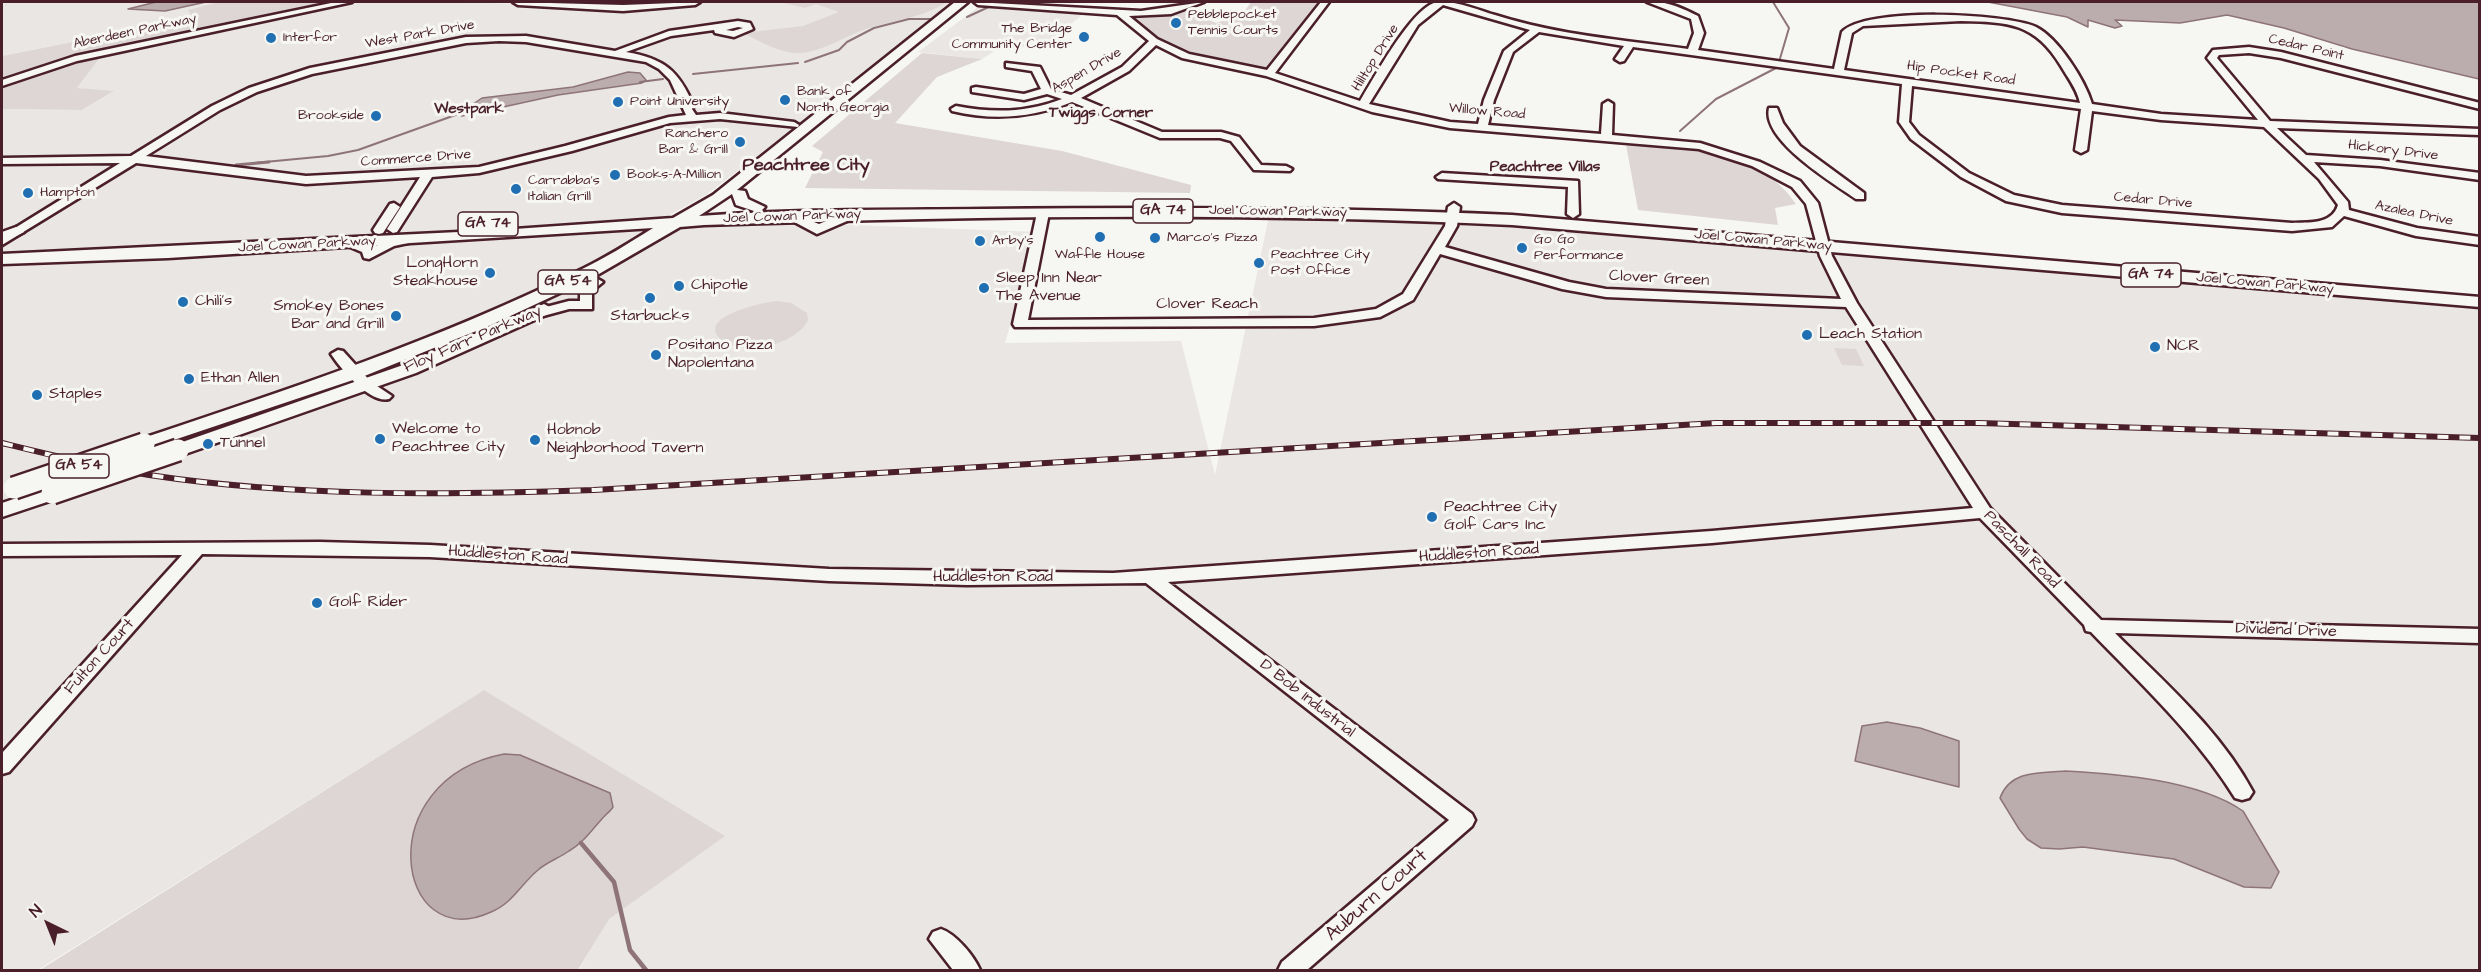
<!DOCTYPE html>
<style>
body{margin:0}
#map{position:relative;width:2481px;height:972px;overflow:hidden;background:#f6f6f2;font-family:"Architects Daughter",sans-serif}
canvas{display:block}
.frame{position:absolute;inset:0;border:3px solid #4a1f2b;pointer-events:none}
.north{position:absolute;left:18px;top:894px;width:60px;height:60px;-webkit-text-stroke:4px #f6f6f2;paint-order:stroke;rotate:317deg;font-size:16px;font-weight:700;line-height:24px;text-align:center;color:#4a1f2b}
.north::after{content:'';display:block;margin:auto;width:21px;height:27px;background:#4a1f2b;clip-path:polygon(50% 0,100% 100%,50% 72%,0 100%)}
</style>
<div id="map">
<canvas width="2481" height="972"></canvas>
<div class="frame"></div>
<div class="north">N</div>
</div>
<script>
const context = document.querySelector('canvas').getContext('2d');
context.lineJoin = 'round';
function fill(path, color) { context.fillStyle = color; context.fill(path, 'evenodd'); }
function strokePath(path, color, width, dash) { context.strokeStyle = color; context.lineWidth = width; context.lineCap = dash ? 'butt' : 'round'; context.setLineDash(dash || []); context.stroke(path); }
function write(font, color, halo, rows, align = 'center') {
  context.font = font + ' "Architects Daughter",sans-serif'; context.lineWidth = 6; context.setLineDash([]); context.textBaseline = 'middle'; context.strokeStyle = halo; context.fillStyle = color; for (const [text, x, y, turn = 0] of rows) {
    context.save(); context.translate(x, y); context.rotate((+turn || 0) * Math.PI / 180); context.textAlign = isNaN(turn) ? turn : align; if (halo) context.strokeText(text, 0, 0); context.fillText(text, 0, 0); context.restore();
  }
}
const built = new Path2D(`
 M2,2H218L189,10L193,18L2,56Z
 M347,2L672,5L693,2H959L706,195L653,224L776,222L1037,232L1005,343L1181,341L1215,475L1269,216L1544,226L2479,308V970H579L608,919L724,836L484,690L38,970H2V109L82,110L113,92L77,88L99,59L204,30Z
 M981,5L1082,15L1044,46L999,48L982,59L918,52Z`);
const green = new Path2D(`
 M218,2H347L204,30L99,59L77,88L114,91L82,110L2,109V56L193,18L188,10Z
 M517,2H693C635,10 575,6 517,2Z
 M780,2H947C922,18 898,19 869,28C846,35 825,51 800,53C782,54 759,41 743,33L803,26L839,12L816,4L805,8Z
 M1251,2H1325L1269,74L1198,60L1154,41L1130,18L1134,16L1187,11L1216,23L1242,15Z
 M922,53L982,59L937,77L895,123L1062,151L1191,185L1190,193L805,188L823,152L812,146Z
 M1625,139C1685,144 1761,151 1796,204L1775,208L1778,225L1638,210Z
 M777,301L791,303L807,313L808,320C797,344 744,358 722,340C693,317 765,302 777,301Z
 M1834,348L1856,349L1864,366L1842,365Z
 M484,690L725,836L609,919L578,970H40Z`);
const water = new Path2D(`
 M156,2H206L165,11L128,9Z
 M1988,2H2479V79L2352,49L2284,28L2227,15L2180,23L2115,20L2122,26L2115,28L2088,20V27L2067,17Z
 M628,72L640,73L646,80L642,83L558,95L462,116L458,114L482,98L573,87Z
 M1887,722L1920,728L1959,741V787L1855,761L1862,726Z
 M504,754L520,755L610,793L613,807C610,812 605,815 601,820C591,831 583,843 569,851C559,858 547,862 538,870C521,884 513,903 491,912C395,956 369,780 504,754Z
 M2065,771C2119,774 2198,780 2243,811L2279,872L2271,888L2244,887L2174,859L2083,847L2059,849L2041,848L2027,839L2019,829L2000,798C2010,770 2039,773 2065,771Z`);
const streamFar2 = new Path2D(`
 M1773,2L1789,28L1779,62
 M967,17L993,5
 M805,62L839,50L847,42L874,28L909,19H931
 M693,74L798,63
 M640,82L663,79
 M1680,131L1716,99L1776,68
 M254,163L328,156L358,150L461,113`);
const streamFar1 = new Path2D(`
 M236,165L269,162`);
const stream = new Path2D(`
 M581,843L614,882L630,950L646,970`);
const minor = new Path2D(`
 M336,2H352L77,61L2,86V80L75,56Z
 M513,2L623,5L700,2L695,5L623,11L518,5Z
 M974,2L1141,11L1204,2L1171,14L1129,16L1157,39L1189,54L1267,70L1321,2H1329L1275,73L1360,101C1374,78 1412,7 1437,2C1455,0 1478,10 1495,15C1557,35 1624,40 1688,49L1694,33L1691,19L1647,2C1665,0 1682,8 1698,16L1704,33L1698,50L1834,69L1842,32C1865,7 2005,13 2036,27C2058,38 2085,80 2092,104L2161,114L2258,120L2207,58L2213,50L2249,47L2281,52L2480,103V109L2281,58L2249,53L2219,55L2217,58L2270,121L2480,129V135L2277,128L2306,155L2380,160L2480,173V180L2380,166L2314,162L2348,202L2349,210L2417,228L2480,237V245L2416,236L2344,216L2332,227L2292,231L2062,213L2006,201L1961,177L1911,139L1899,122L1902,84L1633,47L1624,61L1620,62L1615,59L1624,46L1539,32L1513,52L1494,100L1488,125L1601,134L1603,104L1608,101L1613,104L1612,135L1700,143L1760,162L1800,181L1818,203L1832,256L1857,303L1990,508L2101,620L2480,629V643L2115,633C2164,682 2220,730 2253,792L2249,798L2242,800L2235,798C2196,735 2142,685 2091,632L2086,631L2084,625L1980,518L1712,543L1168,582L1472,814L1475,820L1472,826L1307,970H1278L1282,962L1449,820L1146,583L967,585L829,581L430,557L202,554L9,772L2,774V753L182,555L2,556V544L320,542L430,545L829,569L1113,573L1712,531L1973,508L1846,307L1606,297L1562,289L1440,254L1413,300L1380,317L1314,326L1015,327L1013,324L1037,213L1043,209L1049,213L1028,320L1314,318L1376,309L1403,294L1445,226L1448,207L1454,203L1460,207L1457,226L1445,247L1569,282L1606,289L1841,299L1820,256L1806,204L1792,187L1752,166L1699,149L1450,128L1372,112L1266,76L1182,58L1156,45L1129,71L1081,98L1162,132H1221L1239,137L1261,165L1286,166L1292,169L1290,171L1254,170L1231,141L1220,138H1160L1072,102C1032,118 994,121 952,111L951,109L956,106C993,113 1026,113 1062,99L1047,94L1024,100L972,92V88L976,87L1024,94L1041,89L1032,71L1006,67V63L1040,67L1051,89L1071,95L1122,67L1149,41L1117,15L978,5ZM1443,5L1530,30L1504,51L1484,100L1478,124L1450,122L1369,104L1418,25ZM1961,21C2009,22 2035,23 2061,66C2068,78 2077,89 2080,103L1844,70L1852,33L1863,26ZM1912,86L2081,109L2075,150L2081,153L2087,150L2092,111L2161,120L2264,127L2319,179L2338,205C2332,225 2308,222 2292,223L2062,205L2014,195L1969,173L1919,135L1909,122Z
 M738,21L750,23L753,29L734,37L715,33L714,30L671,36L626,52C665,59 678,70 694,106L692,109L696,115L720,113L794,122L799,125L798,127L720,119L670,123L572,151L479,173L432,177L397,232L393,233L387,229L420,177L306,184L136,163L2,245V236L120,163L2,164V158L131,156L212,106L249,88L310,68L466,37L526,36L615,51L669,31ZM738,27L743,28L733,31L726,30ZM499,41L526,42L646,62L659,69L670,80L686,115L669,117L565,146L479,167L306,176L146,156L220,110L257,92L312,74L466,43Z
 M1769,108H1777L1783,123L1800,146L1864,193V199H1856C1833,183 1761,140 1769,108Z
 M1442,173L1578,181L1579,214L1573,218L1567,214L1568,187L1438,179L1436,177Z
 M394,203L400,207L383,233L379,234L375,233L373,230L390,204Z
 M850,211L854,212V218L817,234L785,217L791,213L819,224Z
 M404,236L408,237V243L394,246L369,259L364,258L362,252L341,243L347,239L364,242L373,248L385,240Z
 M596,278L603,282L592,291V309H569L532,319L525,315L527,312L569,301H580V287Z
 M338,350L343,351L371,382L392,396L389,399C370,404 341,369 331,354Z
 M941,929C956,934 974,956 980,970H953L929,939L933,932Z`);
const major = new Path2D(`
 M955,2H968L737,190L745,191L748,199L765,207L762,210L757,212L736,205L732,194L699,216C794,209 890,210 985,209C1161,207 1336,207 1512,215L2480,297V307L1512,225C1243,212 973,216 704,225L680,227L592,278L491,325L362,377L144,450L137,448L134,444L137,440C287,390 436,341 578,271C604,259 629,243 653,228L168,258L2,264V254L500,230L673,218L713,195Z
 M16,227L22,229L24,232L2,243V232Z
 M544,304L553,309L550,313L416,373L185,454H171L168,450L171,446L403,365Z
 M52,486L59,488L63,493L59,498L2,517V503Z`);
const rail = new Path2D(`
 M2,443C51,455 99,467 149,475C296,497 445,495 594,490L1716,423H1979L2480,438`);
const majorBridge = new Path2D(`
 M14,488L144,444
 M52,493L178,450`);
const markers = [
 [1176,23,6,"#1f6fb2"],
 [1084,37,6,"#1f6fb2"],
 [271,38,6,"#1f6fb2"],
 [785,100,6,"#1f6fb2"],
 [618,102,6,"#1f6fb2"],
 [376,116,6,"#1f6fb2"],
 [740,142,6,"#1f6fb2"],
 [615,175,6,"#1f6fb2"],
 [516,189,6,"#1f6fb2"],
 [28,193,6,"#1f6fb2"],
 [1100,237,6,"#1f6fb2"],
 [1155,238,6,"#1f6fb2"],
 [980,241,6,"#1f6fb2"],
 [1522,248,6,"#1f6fb2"],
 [1259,263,6,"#1f6fb2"],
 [490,273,6,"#1f6fb2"],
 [679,286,6,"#1f6fb2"],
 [984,288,6,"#1f6fb2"],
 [650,298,6,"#1f6fb2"],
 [183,302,6,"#1f6fb2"],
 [396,316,6,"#1f6fb2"],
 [1807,335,6,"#1f6fb2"],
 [2155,347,6,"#1f6fb2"],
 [656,355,6,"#1f6fb2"],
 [189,379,6,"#1f6fb2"],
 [37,395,6,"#1f6fb2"],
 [380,439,6,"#1f6fb2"],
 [535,440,6,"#1f6fb2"],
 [208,444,6,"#1f6fb2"],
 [1432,517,6,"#1f6fb2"],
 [317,603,6,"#1f6fb2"]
];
const farPoinames = [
 ["Pebblepocket",1188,15],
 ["Tennis Courts",1188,31],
 ["The Bridge",1072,29,"right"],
 ["Community Center",1072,45,"right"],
 ["Interfor",283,38],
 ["Bank of",797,92],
 ["North Georgia",797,108],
 ["Point University",630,102],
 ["Brookside",364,116,"right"],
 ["Ranchero",728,134,"right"],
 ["Bar & Grill",728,150,"right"],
 ["Books-A-Million",627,175],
 ["Carrabba's",528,181],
 ["Italian Grill",528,197],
 ["Hampton",40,193],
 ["Marco's Pizza",1167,238],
 ["Go Go",1534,240],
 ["Performance",1534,256],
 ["Arby's",992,241],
 ["Waffle House",1100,255,"center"],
 ["Peachtree City",1271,255],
 ["Post Office",1271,271]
];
const farStreetnames = [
 ["Aberdeen Parkway",135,32,-12],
 ["West Park Drive",420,35,-10],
 ["Cedar Point",2306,48,13],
 ["Hilltop Drive",1376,58,-58],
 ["Aspen Drive",1087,71,-30],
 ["Hip Pocket Road",1961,74,8],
 ["Willow Road",1487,112,5],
 ["Hickory Drive",2393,151,7],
 ["Commerce Drive",416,159,-4],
 ["Cedar Drive",2153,201,5],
 ["Joel Cowan Parkway",1278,212,1],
 ["Azalea Drive",2414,214,12],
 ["Joel Cowan Parkway",792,217,-2],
 ["Joel Cowan Parkway",1763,241,5],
 ["Joel Cowan Parkway",307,245,-3],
 ["Joel Cowan Parkway",2265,284,5]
];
const farNeighbourhoodnames = [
 ["Westpark",469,110],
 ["Twiggs Corner",1101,114],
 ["Peachtree Villas",1545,168]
];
const shields = [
 [1163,211,60],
 [488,224,60],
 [2151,275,60],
 [568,282,60],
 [79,466,60]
];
const shieldNames = [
 ["GA 74",1163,211],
 ["GA 74",488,224],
 ["GA 74",2151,275],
 ["GA 54",568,282],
 ["GA 54",79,466]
];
const poiNames = [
 ["LongHorn",478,264,"right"],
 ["Steakhouse",478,282,"right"],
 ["Sleep Inn Near",996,279],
 ["The Avenue",996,297],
 ["Chipotle",691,286],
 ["Chili's",195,302],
 ["Smokey Bones",384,307,"right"],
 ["Bar and Grill",384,325,"right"],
 ["Starbucks",650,317,"center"],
 ["Leach Station",1819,335],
 ["Positano Pizza",668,346],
 ["Napolentana",668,364],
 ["NCR",2167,347],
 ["Ethan Allen",201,379],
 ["Staples",49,395],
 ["Welcome to",392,430],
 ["Peachtree City",392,448],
 ["Hobnob",547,431],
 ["Neighborhood Tavern",547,449],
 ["Tunnel",220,444],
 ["Peachtree City",1444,508],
 ["Golf Cars Inc",1444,526],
 ["Golf Rider",329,603]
];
const streetNames = [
 ["Clover Green",1659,279,3],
 ["Clover Reach",1207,305],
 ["Floy Farr Parkway",473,340,-23],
 ["Paschall Road",2021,550,46],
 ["Huddleston Road",1479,554,-4],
 ["Huddleston Road",508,556,4],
 ["Huddleston Road",993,578],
 ["Dividend Drive",2286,631,2],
 ["Fulton Court",100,657,-48],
 ["D Bob Industrial",1307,699,38]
];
const farDistrictnames = [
 ["Peachtree City",806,166]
];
const nearStreetnames = [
 ["Auburn Court",1377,896,-41]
];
fill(built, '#e9e6e3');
fill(green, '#ddd6d5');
fill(water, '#bbadae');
strokePath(water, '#8e747a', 1.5);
strokePath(streamFar2, '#8e747a', 2);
strokePath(streamFar1, '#8e747a', 3);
strokePath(stream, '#8e747a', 4.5);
strokePath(minor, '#4a1f2b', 5);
strokePath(major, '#4a1f2b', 5);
fill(minor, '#f6f6f2');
fill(major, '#f6f6f2');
strokePath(rail, '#4a1f2b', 6);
strokePath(rail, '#f6f6f2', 4, [11]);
strokePath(majorBridge, '#4a1f2b', 26, []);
strokePath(majorBridge, '#f6f6f2', 21);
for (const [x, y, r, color] of markers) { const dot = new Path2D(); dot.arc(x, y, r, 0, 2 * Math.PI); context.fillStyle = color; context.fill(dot); strokePath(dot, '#f6f6f2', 2); }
write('14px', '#4a1f2b', '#f6f6f2', farPoinames, 'left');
write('14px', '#4a1f2b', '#f6f6f2', farStreetnames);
write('bold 15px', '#4a1f2b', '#f6f6f2', farNeighbourhoodnames);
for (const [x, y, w] of shields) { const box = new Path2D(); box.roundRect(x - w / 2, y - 12, w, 24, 4.5); context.fillStyle = '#f6f6f2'; context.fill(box); strokePath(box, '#4a1f2b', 1.5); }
write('bold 15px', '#4a1f2b', null, shieldNames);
write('16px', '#4a1f2b', '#f6f6f2', poiNames, 'left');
write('16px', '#4a1f2b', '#f6f6f2', streetNames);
write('bold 18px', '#4a1f2b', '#f6f6f2', farDistrictnames);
write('20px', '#4a1f2b', '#f6f6f2', nearStreetnames);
</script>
